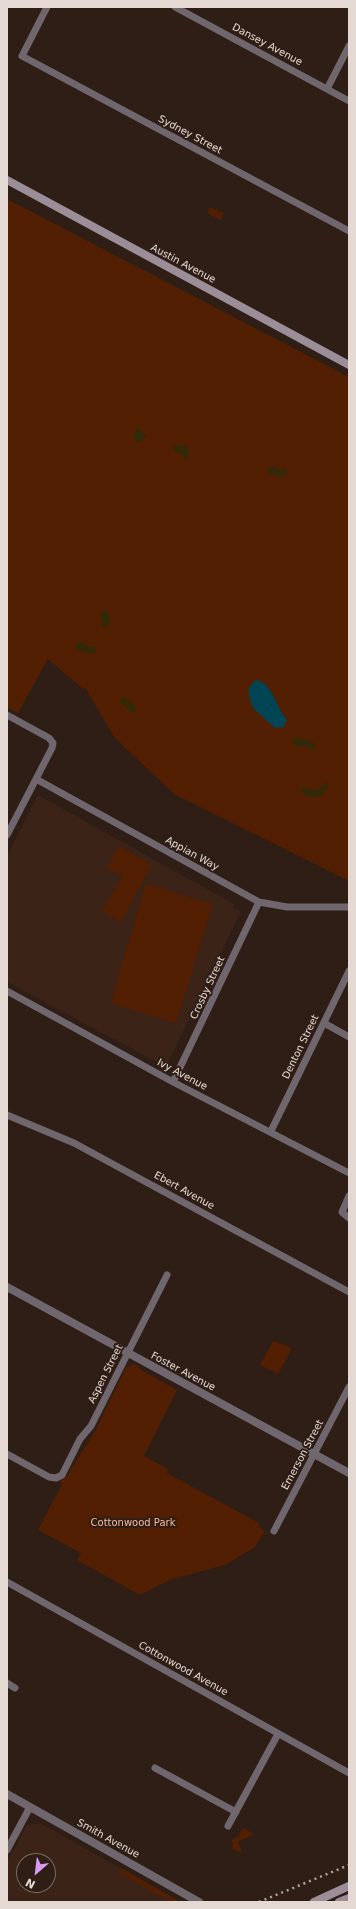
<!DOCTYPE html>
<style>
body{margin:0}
#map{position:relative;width:356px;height:1909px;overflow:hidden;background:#2f1e16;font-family:"DejaVu Sans",sans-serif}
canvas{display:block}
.frame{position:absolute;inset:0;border:8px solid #e5d9d4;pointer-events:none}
.north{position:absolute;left:16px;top:1853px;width:40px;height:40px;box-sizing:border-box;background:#2f1e16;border:1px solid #786962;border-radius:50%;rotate:208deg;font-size:11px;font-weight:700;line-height:16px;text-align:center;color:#e5d9d4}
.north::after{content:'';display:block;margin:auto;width:14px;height:18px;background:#db99f5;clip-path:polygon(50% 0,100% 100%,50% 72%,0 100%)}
</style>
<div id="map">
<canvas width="356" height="1909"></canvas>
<div class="frame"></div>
<div class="north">N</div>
</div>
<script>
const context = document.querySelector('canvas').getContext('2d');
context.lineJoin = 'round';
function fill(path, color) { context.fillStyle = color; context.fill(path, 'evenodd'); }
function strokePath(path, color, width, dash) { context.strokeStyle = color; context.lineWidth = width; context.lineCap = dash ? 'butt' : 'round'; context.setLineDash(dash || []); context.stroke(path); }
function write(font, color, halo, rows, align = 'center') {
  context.font = font + ' "DejaVu Sans",sans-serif'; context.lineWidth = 4; context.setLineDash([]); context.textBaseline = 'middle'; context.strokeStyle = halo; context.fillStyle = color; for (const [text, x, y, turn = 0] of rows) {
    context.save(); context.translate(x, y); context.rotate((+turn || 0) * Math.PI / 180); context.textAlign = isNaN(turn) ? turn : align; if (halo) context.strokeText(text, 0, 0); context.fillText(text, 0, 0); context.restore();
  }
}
const built = new Path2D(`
 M38,795L234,904L233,907L241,911L166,1067L7,982V856Z
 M40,1823L181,1902H7V1860L15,1848L27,1825ZM24,1861H48V1885H24Z`);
const green = new Path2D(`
 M7,199L349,377V881L174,794L115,738L85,688L83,689L48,659L18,713L7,707Z
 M210,207L224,213L221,220L207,213Z
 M119,846L152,865L121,922L102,911L122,876L107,868Z
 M146,884L213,904L176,1023L113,1004L112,999Z
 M273,1341L292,1348L278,1374L260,1365Z
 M133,1364L137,1365L141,1370L177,1390L144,1456L168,1469L167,1473L259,1523L258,1526L265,1531L255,1547L225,1565L172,1579L140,1595L77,1560L81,1553L38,1530L62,1484L60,1481L67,1476L95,1431L126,1368Z
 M243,1828L254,1834L238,1842L242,1851L241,1853L233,1849L232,1840L239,1836Z
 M121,1868L177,1900V1901L173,1902L162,1896L161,1897L118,1872Z`);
const sand = new Path2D(`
 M138,428L146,435V437L140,442H137L134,438L135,432Z
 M185,445L188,448V456L184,459L181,453L176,452L173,448L175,446Z
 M273,465L279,470L285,469L288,473L278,478L274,474L268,473L267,470Z
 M105,610L109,614L110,621L108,626L105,628L102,626L101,612Z
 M80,641L87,646L96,647L95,652L89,654L76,649L75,644Z
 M125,697L136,707V711L131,713L125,706L120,703L121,699Z
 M296,737L313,742L315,748L312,750L306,745C300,748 296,747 292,741Z
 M326,782L328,783L327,789L320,796L308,797L300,790L303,787L314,791L322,787Z`);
const water = new Path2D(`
 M255,680C273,681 275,708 287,719L284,727L275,728L253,708L249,696V688Z`);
const minor = new Path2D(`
 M47,7L22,56L349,231
 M175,7L349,101
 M327,89L349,46
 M7,715L49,738L53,743L52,748L7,835
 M36,779L259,902L287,907H349
 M7,991L173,1082L349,1173
 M324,1023L349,1037
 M173,1082L259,902
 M7,1115L74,1143L349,1292
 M271,1131L349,971
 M349,1196L342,1212L349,1218
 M7,1454L49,1477L56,1478L62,1475L80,1439L91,1426L167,1275
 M274,1531L349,1387
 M7,1582L349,1773
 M7,1683L15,1688
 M155,1768L236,1812
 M228,1826L278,1734
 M7,1850L30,1807`);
const tertiary = new Path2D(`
 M7,1287L349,1473
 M7,1794L199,1902`);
const secondary = new Path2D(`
 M7,180L349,365
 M314,1902L349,1886
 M339,1902L349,1898`);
const rail = new Path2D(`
 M259,1902L349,1865`);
const streetNames = [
 ["Dansey Avenue",267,45,28],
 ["Sydney Street",190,135,28],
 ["Austin Avenue",183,264,28],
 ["Appian Way",192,854,29],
 ["Crosby Street",208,988,-65],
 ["Denton Street",301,1047,-64],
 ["Ivy Avenue",182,1075,28],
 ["Ebert Avenue",184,1191,29],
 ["Foster Avenue",183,1372,28],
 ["Aspen Street",106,1374,-63],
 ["Emerson Street",303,1455,-62],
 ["Cottonwood Avenue",183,1669,29],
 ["Smith Avenue",108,1839,29]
];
const parkNames = [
 ["Cottonwood Park",133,1523]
];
fill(built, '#3b2318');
fill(green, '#521f02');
fill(sand, '#322908');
fill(water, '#014453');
strokePath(minor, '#6f676d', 7);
strokePath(tertiary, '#6f676d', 8);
strokePath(secondary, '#9b8e98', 8);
strokePath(rail, '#b1a49e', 2.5, [2, 4]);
write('10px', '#e5d9d4', '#2f1e16', streetNames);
write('10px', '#f9bb9e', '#2f1e16', parkNames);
</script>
